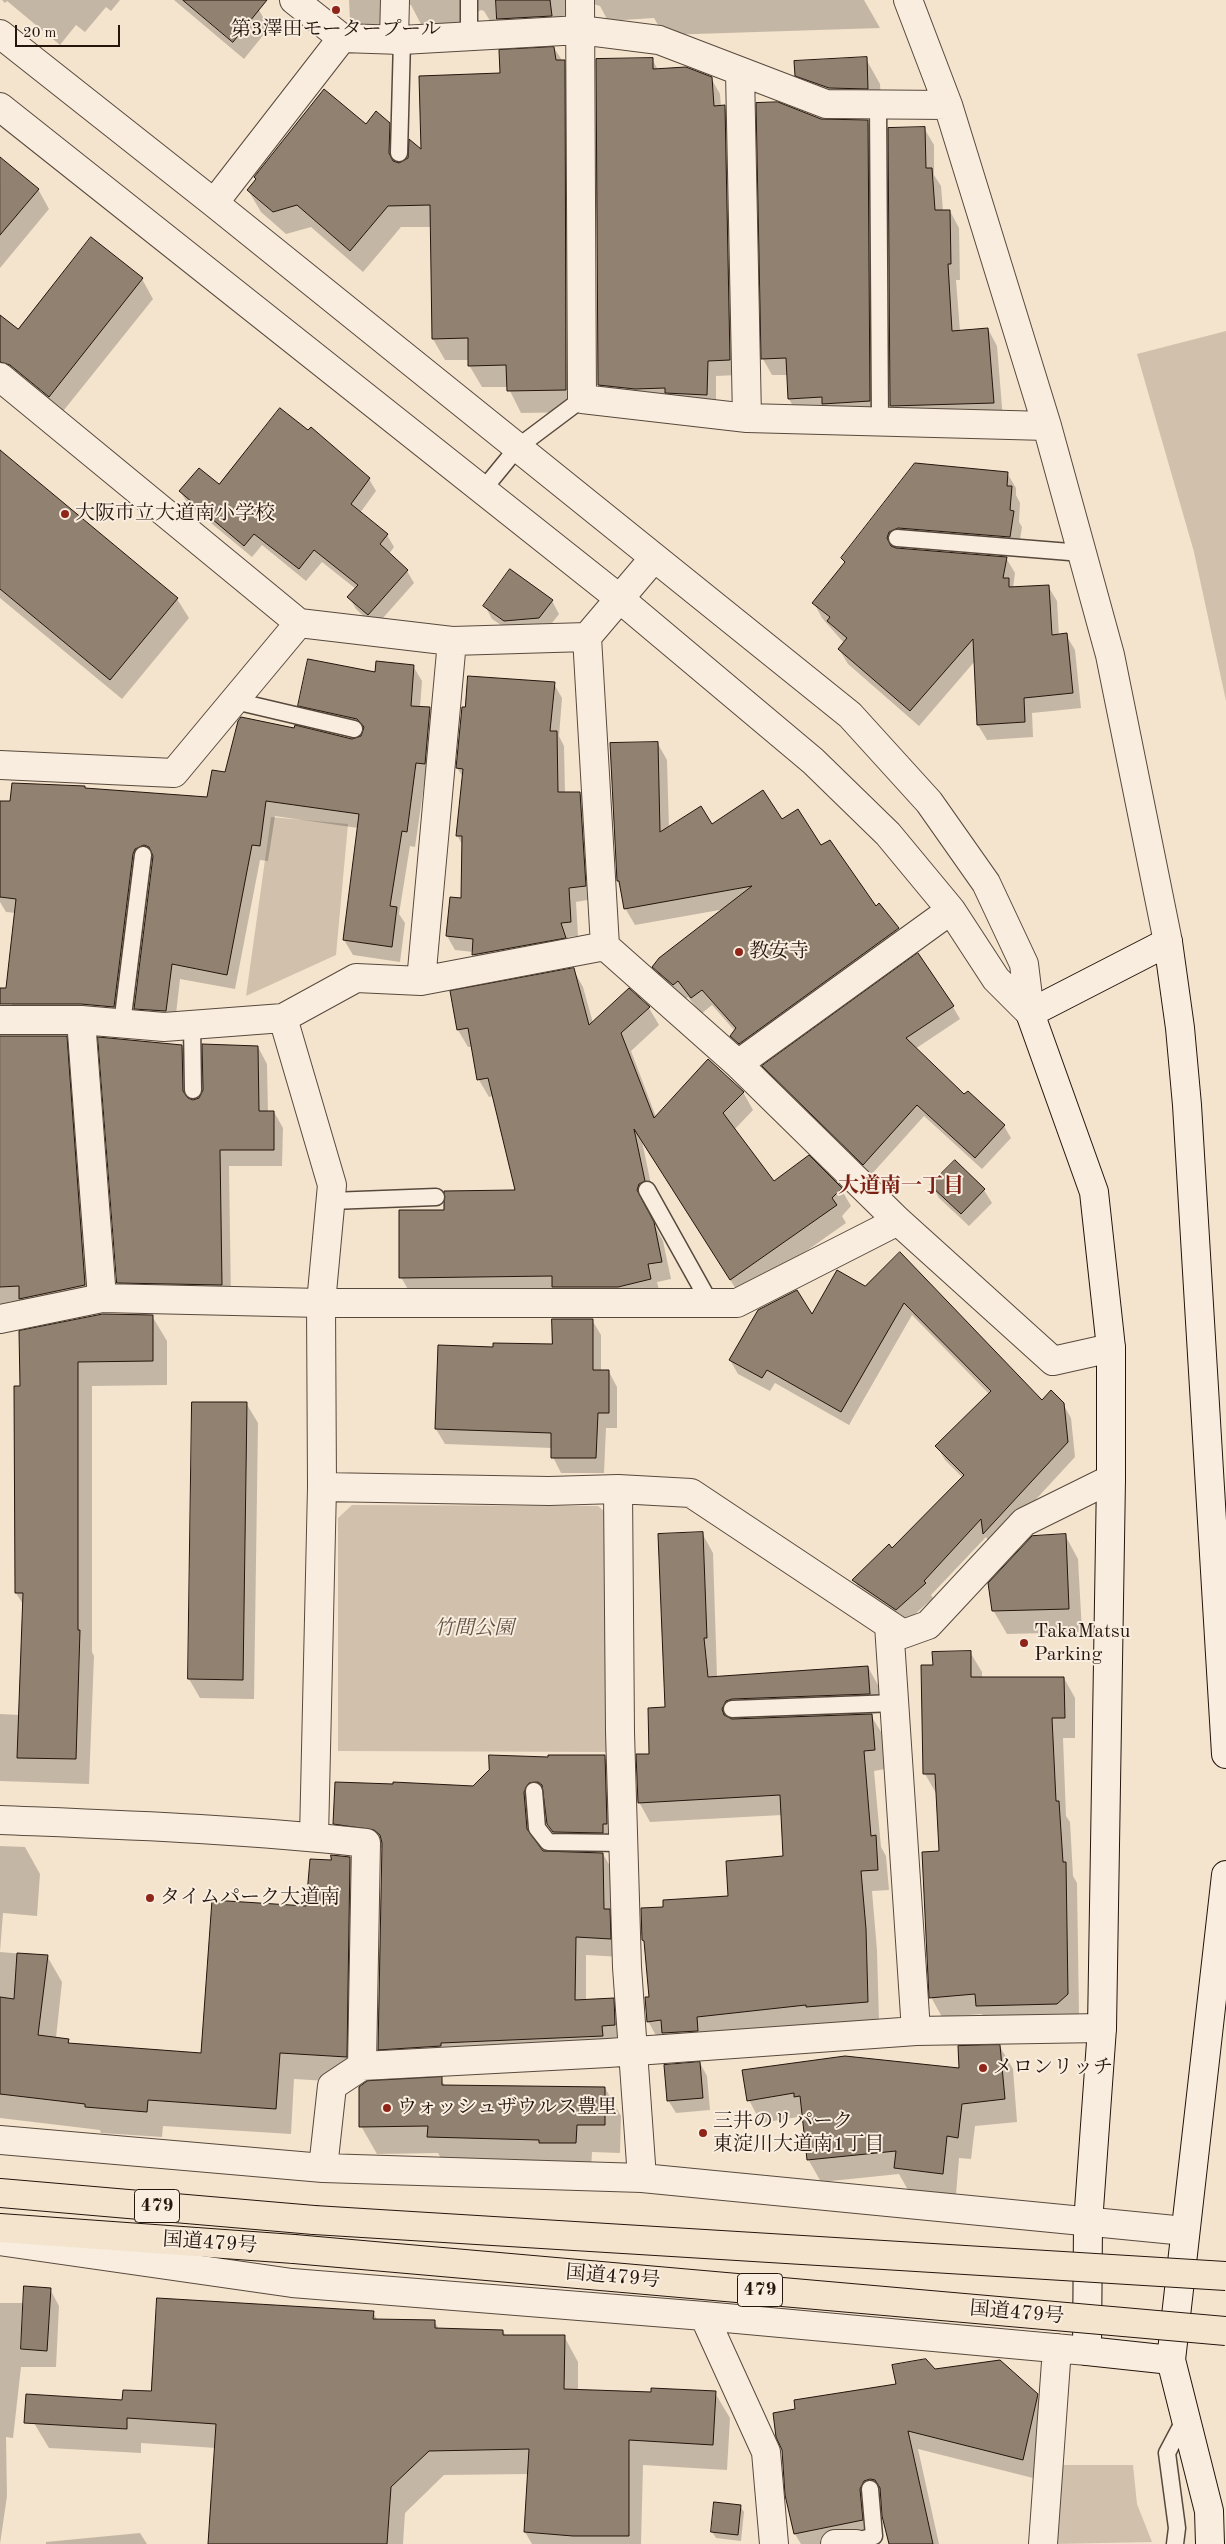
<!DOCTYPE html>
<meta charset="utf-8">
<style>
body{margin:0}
#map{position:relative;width:1226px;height:2544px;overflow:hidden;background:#f4e4cd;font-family:"Old Standard TT",serif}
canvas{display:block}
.scale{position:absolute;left:15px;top:25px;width:105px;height:22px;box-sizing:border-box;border:2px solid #24150d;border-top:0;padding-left:6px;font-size:15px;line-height:18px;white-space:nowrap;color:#24150d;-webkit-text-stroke:4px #f8edde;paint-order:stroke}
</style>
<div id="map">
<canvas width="1226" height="2544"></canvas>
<div class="scale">20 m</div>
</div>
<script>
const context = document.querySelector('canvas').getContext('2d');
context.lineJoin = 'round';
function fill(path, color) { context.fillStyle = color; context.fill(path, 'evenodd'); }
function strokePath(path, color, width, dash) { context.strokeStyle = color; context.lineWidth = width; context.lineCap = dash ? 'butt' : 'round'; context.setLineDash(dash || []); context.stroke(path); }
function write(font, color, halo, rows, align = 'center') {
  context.font = font + ' "Old Standard TT","Noto Serif JP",serif'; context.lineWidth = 4; context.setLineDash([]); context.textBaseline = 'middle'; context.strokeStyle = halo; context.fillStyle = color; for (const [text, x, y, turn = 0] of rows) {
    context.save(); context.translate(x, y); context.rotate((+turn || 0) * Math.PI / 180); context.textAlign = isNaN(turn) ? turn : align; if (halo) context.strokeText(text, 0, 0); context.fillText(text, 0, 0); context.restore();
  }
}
const green = new Path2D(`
 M1226,331V701L1194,552L1137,354Z
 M271,817L348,824L336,955L246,996Z
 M352,1505L598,1506L611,1517L610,1752L338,1751V1518Z
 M1057,2465H1133L1137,2504L1152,2542L1053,2544Z`);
const shadow = new Path2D(`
 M2,0H120L111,11L106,7L85,32L76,25L60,45L7,1L5,3Z
 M174,0H246L259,10L269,28L244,59Z
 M349,0H864L880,28L664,35L654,18L608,21L600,6L593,4L575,23L492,24L484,11L481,10L472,15L470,25L423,28L411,5L407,4L388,43L361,42L350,22Z
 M554,48L577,83L578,412L521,413L508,387H482L469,365V360H445L433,339L431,227H401L363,272L311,227L286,234L261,212L248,190L366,125L389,124L402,146L401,163L423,152L501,74Z
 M652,59L658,70L711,78L720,94L721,107H724L733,122L738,375L716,376V410L608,400L599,385Z
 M866,59L880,84L882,113L811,100L797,75Z
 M825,121H867L877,138L879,418L798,415L789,399L788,375H772L763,359Z
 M924,128L934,145V175L941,186L943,211H950L959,228L960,280H956L960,331L988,329L997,346L1003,419L901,422L891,406Z
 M0,165L38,189L49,209L0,268Z
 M92,238L142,279L153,299L60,415L0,373V316L18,331Z
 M0,449L4,455L177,599L189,618L122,699L0,598Z
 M916,464L1007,473L1016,488V495L1020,503L1019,522L1022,527L1018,552L907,543L897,549L1006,558L1015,573L1013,588L1048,586L1057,601L1059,636L1066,635L1075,650L1081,708L1032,713L1033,737L987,740L978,725L975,661L919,726L848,664L839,649L844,643L822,618L814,603L845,564L842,558Z
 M369,479L376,491L360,513L387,535L394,547L389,554L407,571L414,583L375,627L356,609L349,597L356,589L322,562L306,581L262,545L252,557L188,504L180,491L219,486Z
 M552,601L559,614L546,631L513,633L492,619L485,606Z
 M413,666L422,681L420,708H430L438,723L433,779L425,778L415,847L410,846L399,914L405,923L400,962L353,955L344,940L358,828L275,816L268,861L260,860L235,989L180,979L175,1023L145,1020L136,1005L154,862L148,861L123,1019L16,1011L7,995L16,913L6,912L0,902V802L11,803L86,790L208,798L226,774L363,736V734L309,721L300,705L376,674Z
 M554,684L562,698L559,736L564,746L565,793H580L588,807L593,899L576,902L578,936L568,937L573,952L481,969L473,952L455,950L447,936L462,900L463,846L457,835L463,777L457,768Z
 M612,744H658L667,760L669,828L782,821L821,847L875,908L879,905L907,945L740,1052L731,1036L735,1031L712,1005L701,1014L688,997L683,1001L663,984L654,967L725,909L635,925L625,908L618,881Z
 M573,969L583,987L593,1023L649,1008L659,1025L631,1051L656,1117L743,1092L753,1110L734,1130L774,1183L841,1189L851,1206L842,1216L846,1223L741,1297L642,1141L654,1199L648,1202L646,1209L663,1241L671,1279L657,1282L661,1297L411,1295L401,1277L446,1211L517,1192L493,1096L489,1097L479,1080L472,1047H468L458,1030Z
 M953,1007L960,1019L915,1049L964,1096L1004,1126L1011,1138L982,1169L924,1116L870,1176L771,1078L764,1066Z
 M66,1039L78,1060L97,1307L0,1309V1044Z
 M182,1046L191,1063L192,1102L199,1099L204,1091L258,1047L267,1064L268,1112H274L283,1128L282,1166H229L231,1301L127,1299L118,1282Z
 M932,1185L984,1190L992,1203L969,1226L939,1198Z
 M900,1254L1042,1402L1063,1404L1071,1418L1075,1457L992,1547L986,1537L931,1595L933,1598L904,1624L862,1594L854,1580L892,1549L963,1478L945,1460L937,1446L989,1394L912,1315L849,1425L775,1383L770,1391L738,1374L730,1360L865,1288Z
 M152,1316L167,1341V1385L92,1386V1652L94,1656L89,1784L0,1781V1714L20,1715L24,1606L16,1593L21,1387Z
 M592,1320L601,1335V1372H609L617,1387V1428H606L604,1473H561L553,1457L552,1448L445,1444L436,1429L494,1348L554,1346Z
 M193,1403H246L258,1423L254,1699L200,1698L189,1679Z
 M702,1533L713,1553L717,1677L868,1667L879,1687L881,1713L870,1714L883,1735L885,1769L874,1771L881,1847L886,1856L889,1890L872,1891L877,1950L879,2022L819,2027L817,2024L659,2041L648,2021L650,1998L646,1945L643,1940L664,1908L730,1897L784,1857L782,1815L650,1822L639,1802L650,1756L666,1708Z
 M1065,1535L1078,1559L1082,1632L1007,1634L993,1610Z
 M970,1652L982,1672V1678H1064L1075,1698V1738H1063L1066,1816L1070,1822L1073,1876L1077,1883L1079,2014L1068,2023L989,2025L982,2014L942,2017L931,1997L940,1853L936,1793L925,1774L934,1666Z
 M604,1756L615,1775L614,1852L593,1851V1854H603L614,1873L621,1957L586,1955V2001L613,1999L624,2019L626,2044L390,2068L379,2049L383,1848L345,1843L334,1824L474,1788L549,1759ZM540,1801H545L548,1824L567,1853L543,1852L537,1845L534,1812Z
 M0,1846L25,1847L40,1874L37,1916L3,1913L0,1952L47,1956L62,1982L56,2038L68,2040L70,2044L202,2054L307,1907L332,1861L349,1858L365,1885L361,2083L294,2079L291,2134L163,2126L162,2137L101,2133L100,2130L0,2118Z
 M1000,2047L1013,2069L1017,2122L975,2126L971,2159L959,2158L956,2195L908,2190L899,2174L821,2182L808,2159L804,2116L761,2123L749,2100L744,2071L961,2070Z
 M700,2063L707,2076L710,2110L676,2113L668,2100Z
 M441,2079L445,2086L605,2088L621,2116L620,2153L592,2152L591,2171L444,2164L438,2153L377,2154L361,2126Z
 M50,2289L59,2306L56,2367H21L13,2438L6,2437L7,2496L0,2544V2303H24Z
 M373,2312L378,2321H434L439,2329L503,2331L506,2336H564L578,2362V2391L652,2394L715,2393L730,2418L727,2470L643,2465L641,2544H532L525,2532L529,2474L444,2475L405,2513L403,2544H209L216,2448L141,2443V2453L49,2448L34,2423L152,2393Z
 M935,2370L1037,2395L1048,2414L1033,2478L918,2449L939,2544H889L882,2499H876L873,2539L848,2544H801L795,2534L897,2385Z
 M715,2503L740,2506L744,2512L741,2541L716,2538L712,2532Z
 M140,2533L147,2544H46V2542Z`);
const building = new Path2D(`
 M183,0H267L233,42Z
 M496,0H550L552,16L497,19Z
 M554,47L556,60H565L566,390L507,391L506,365L468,366V338L432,339L430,205L388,206L350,251L297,205L273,212L247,190L256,179L254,177L324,89L366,124L376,111L390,123L389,153L393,161L399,163L408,158L409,139L421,149L419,76L500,73L499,50Z
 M867,57L868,89L829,88L795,76L794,61Z
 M653,58V69L686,67L712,77L714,106L725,105L730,360L708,361L707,395L665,393V388L635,389L598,385L596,59Z
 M778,102L821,119L868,120L870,401L822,404V397L788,399L786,358L761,359L756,103Z
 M925,127L926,168H932L935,210H950L951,264H948L952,331L988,328L994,403L890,406L888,128Z
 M0,157L39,189L0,235Z
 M91,237L143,278L49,397L10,365L0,362V315L18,329Z
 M280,408L308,430L311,427L370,478L351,504L388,534L380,544L408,570L368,615L347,597L358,585L314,550L299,569L254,534L244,546L179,491L199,468L219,484Z
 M0,450L178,598L110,680L0,589Z
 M915,463L1008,472L1007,486H1012L1010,510L1014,511L1010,537L898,528L889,532L887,538L891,546L896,548L1007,557L1003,578H1009V587L1049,585L1052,635L1067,633L1073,693L1024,698L1025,722L977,725L973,639L910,711L838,649L847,638L827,621L830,617L812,603L845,562L841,558Z
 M510,569L553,600L539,618L504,621L483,606Z
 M308,659L375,672L376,661L414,665L411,706L430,707L425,764L416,763L407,832L402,831L390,906L397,907L392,947L343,940L359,814L266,801L260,846L252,845L227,975L172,964L166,1011L134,1009L153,856L149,847L144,845L135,849L133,854L114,1007L81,1004H0V988H6L16,899L0,897V801H10L12,783L85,786V788L207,797L212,770L225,772L238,721L241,717L294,728L295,725L352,739L361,736L364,727L357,719L298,706Z
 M468,676L555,682L550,731H557L558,792H580L586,886L569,888L571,922L561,923L566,938L472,955L473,939L446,936L450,897L461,898L462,836H456L463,769L456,768L462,707H465Z
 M658,742L660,832L701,806L712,824L763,790L782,819L798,809L821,845L830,840L876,906L879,903L899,928L739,1044L730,1036L736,1028L702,990L691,998L678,981L673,985L652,967L659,958L752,886L624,909L619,881H617L610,743Z
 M918,953L954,1006L906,1038L964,1094L968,1091L1005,1125L975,1158L917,1105L863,1165L762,1066Z
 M574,968L589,1025L629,988L650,1007L621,1033L654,1118L708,1059L744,1092L723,1113L774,1181L809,1155L842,1188L832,1198L837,1205L730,1280L634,1129L645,1181L639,1184L637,1190L654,1222L662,1262L648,1264L651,1279L618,1287H552V1276L399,1278V1210H444V1191L515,1190L488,1078L477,1080L468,1028L457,1030L450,991Z
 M0,1036H67L85,1285L19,1299V1286L0,1287Z
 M98,1037L182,1045L183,1091L188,1098L193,1100L199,1098L203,1090L202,1044L258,1046L259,1111H274V1150H220L222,1285L117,1283Z
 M955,1160L985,1189L961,1214L930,1185Z
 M900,1252L1042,1400L1051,1390L1064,1403L1068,1442L983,1534L981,1519L924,1581L926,1583L896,1610L852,1580L889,1544L892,1548L964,1475L935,1446L991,1391L904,1303L841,1412L767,1370L762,1378L729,1360L758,1310L797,1290L812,1314L837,1270L865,1286Z
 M103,1314L153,1315V1361L78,1362V1630H80L76,1759L17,1758L23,1593H15L14,1386H20L19,1331Z
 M552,1319H593V1370H609V1413H598L596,1458H551V1433L435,1429L438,1345L493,1347V1343L552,1344Z
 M192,1402H247L243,1680L188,1679Z
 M703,1532L707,1638H704L708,1677L868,1666L870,1694L732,1699L726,1701L722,1709L724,1715L732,1719L872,1714L875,1750L864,1751L871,1836L876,1835L878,1870L861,1871L866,1929L868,2002L806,2007V2005L697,2017L698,2031L662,2033L661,2020L647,2022L645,1997H649L644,1941L642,1940L641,1908L663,1907V1900L728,1896L726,1861L783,1856L780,1795L638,1803L636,1754H649L648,1708L665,1707L658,1534Z
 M1066,1534L1069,1609L992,1611L988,1583L1032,1536Z
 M971,1651V1677H1064L1065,1718H1052L1056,1801H1059L1063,1862H1066L1068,1994L1057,2004L976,2006L975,1994L929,1998L922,1852L939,1851L935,1774H923L921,1665H933L932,1652Z
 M489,1755L548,1757V1755H605L607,1824H603V1833L553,1832L547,1824L542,1785L538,1782L529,1783L524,1792L527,1829L543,1851L603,1853L604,1909H610L611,1939L576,1937L575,2000L614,1998L615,2025L602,2026L603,2036L441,2043V2046L378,2050L382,1843L380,1835L374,1830L333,1824L335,1782L393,1784V1782L473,1786L489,1770Z
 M331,1855L350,1857L347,2057L280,2053L276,2109L148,2100L147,2112L85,2107V2104L0,2094V1997L14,1999L17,1953L48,1955L38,2035L69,2039L68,2043L201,2053L212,1900L306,1906L310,1859L331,1860Z
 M1000,2045L1005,2099L962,2104L958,2138L947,2136L943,2174L894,2168L896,2151L807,2160L800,2096L794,2097V2093L747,2101L742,2070L845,2056L959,2068L958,2046Z
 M700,2062L703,2098L667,2101L664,2065Z
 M442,2077V2085L605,2087V2125H577L576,2143H539V2140L427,2137L428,2126L359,2127V2087L367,2081Z
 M24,2286L51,2288L47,2351L21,2349Z
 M157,2298L374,2311L373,2319L435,2320V2328L503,2330V2335H565L564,2389L651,2392V2388L716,2391L713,2445L629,2440V2536H573L524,2532L529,2449L429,2451L391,2487L387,2544H208L216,2424L127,2418V2429L24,2423L26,2394L122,2400L123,2390L151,2391Z
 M926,2359L935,2369L1000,2360L1038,2394L1023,2460L908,2431L933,2544H889L882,2516L880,2488L875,2480L870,2479L864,2481L860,2489L863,2520L794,2534L785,2495L782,2450L776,2437L773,2413L795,2409L794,2400L896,2384L892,2365Z
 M714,2502L741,2505L738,2535L711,2532Z`);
const lane = new Path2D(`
 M469,36V0
 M878,104L880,422
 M399,153L402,40
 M482,491L518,447L582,399
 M897,538L1082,553
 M235,701L354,729
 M122,1024L143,855
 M192,1025L193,1090
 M647,1190L710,1303
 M331,1201L436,1197
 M732,1709L895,1703
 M534,1791L537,1828L548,1842L623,1843
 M854,2542L874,2536L870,2489
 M1175,2544L1177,2528L1167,2453L1186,2417`);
const street = new Path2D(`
 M294,0L342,38L402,40L580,30L659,40L826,104L948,105
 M580,0L582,399L747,418L1047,426
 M908,0L948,105L1047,426L1082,553L1110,655L1168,942
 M0,34L214,203L850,715L929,802L986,883L1024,964L1030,1013
 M394,40L395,0
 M740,72L747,418
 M0,107L620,599L813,761L888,834L951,910L996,979L1030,1013
 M214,203L342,38
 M0,377L299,623L452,641L587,637
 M654,558L587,637L605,946L738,1064L898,1221L1053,1361L1111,1348
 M0,765L174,773L299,623
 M421,981L452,641
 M283,1018L332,1185L321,1303L322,1487L314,1837
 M0,1020H81L164,1027L283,1018L356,978L421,981L605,946
 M81,1020L102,1298
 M738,1064L951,910
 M0,1319L102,1298L321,1303H737L898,1221
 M322,1487L549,1491L618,1489L691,1493L903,1634L928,1625L1024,1522L1111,1479
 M618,1489L620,1732L627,1967L642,2178
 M889,1625L916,2031
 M0,1820C122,1825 244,1829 366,1843L362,2066
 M0,2140L323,2168L642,2178L1185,2231
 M323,2168L332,2086L362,2066L608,2053L916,2031L1102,2028
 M0,2241L292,2283L704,2316L1087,2351
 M704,2316L766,2452L774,2544
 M835,2544H856
 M1043,2544L1057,2348`);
const secondary = new Path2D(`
 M1171,2360L1087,2351L1088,2223L1102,2028L1111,1479V1348L1094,1192L1030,1013L1168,942L1180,1028L1187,1105L1226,1754
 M1210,2544L1209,2511L1171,2360L1226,1875`);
const highway = new Path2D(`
 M0,2193L314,2220
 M0,2228L294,2249`);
const highwayBridge = new Path2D(`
 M314,2220L1226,2276
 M294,2249L1226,2331`);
const markers = [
 [336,10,5,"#8f2418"],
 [65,514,5,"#8f2418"],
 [739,952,5,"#8f2418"],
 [1024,1643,5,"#8f2418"],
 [150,1898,5,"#8f2418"],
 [983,2068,5,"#8f2418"],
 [387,2108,5,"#8f2418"],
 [703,2133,5,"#8f2418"]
];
const shields = [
 [157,2206,45],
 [760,2290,45]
];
const shieldNames = [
 ["479",157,2206],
 ["479",760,2290]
];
const poiNames = [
 ["第3澤田モータープール",336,30,"center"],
 ["大阪市立大道南小学校",75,514],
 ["教安寺",749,952],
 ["TakaMatsu",1034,1632],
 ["Parking",1034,1655],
 ["タイムパーク大道南",160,1898],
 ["メロンリッチ",993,2068],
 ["ウォッシュザウルス豊里",397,2108],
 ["三井のリパーク",713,2122],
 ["東淀川大道南1丁目",713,2145]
];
const parkNames = [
 ["竹間公園",474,1629]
];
const streetNames = [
 ["国道479号",210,2243,4],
 ["国道479号",613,2277,5],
 ["国道479号",1017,2313,5]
];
const neighbourhoodNames = [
 ["大道南一丁目",901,1186]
];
fill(green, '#d1c1ac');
fill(shadow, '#0003');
fill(building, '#908171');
strokePath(building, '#24150d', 1);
strokePath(lane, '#58493d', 19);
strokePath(street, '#58493d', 30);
strokePath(secondary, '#24150d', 30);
strokePath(highway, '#24150d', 30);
strokePath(lane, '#f8edde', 16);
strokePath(street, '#f8edde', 28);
strokePath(secondary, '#f8edde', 28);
strokePath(highway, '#f4e4cd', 28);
strokePath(highwayBridge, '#24150d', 30, []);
strokePath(highwayBridge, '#f4e4cd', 28);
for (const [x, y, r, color] of markers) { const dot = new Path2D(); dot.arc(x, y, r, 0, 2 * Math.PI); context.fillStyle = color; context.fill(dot); strokePath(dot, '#f8edde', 2); }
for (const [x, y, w] of shields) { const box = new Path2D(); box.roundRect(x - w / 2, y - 16.5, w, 33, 4); context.fillStyle = '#f8edde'; context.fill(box); strokePath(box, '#24150d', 1); }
write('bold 19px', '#24150d', null, shieldNames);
write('20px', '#24150d', '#f8edde', poiNames, 'left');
write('italic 20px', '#615145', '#f8edde', parkNames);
write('20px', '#24150d', '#f8edde', streetNames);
write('bold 21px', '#7a1f14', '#f8edde', neighbourhoodNames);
</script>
